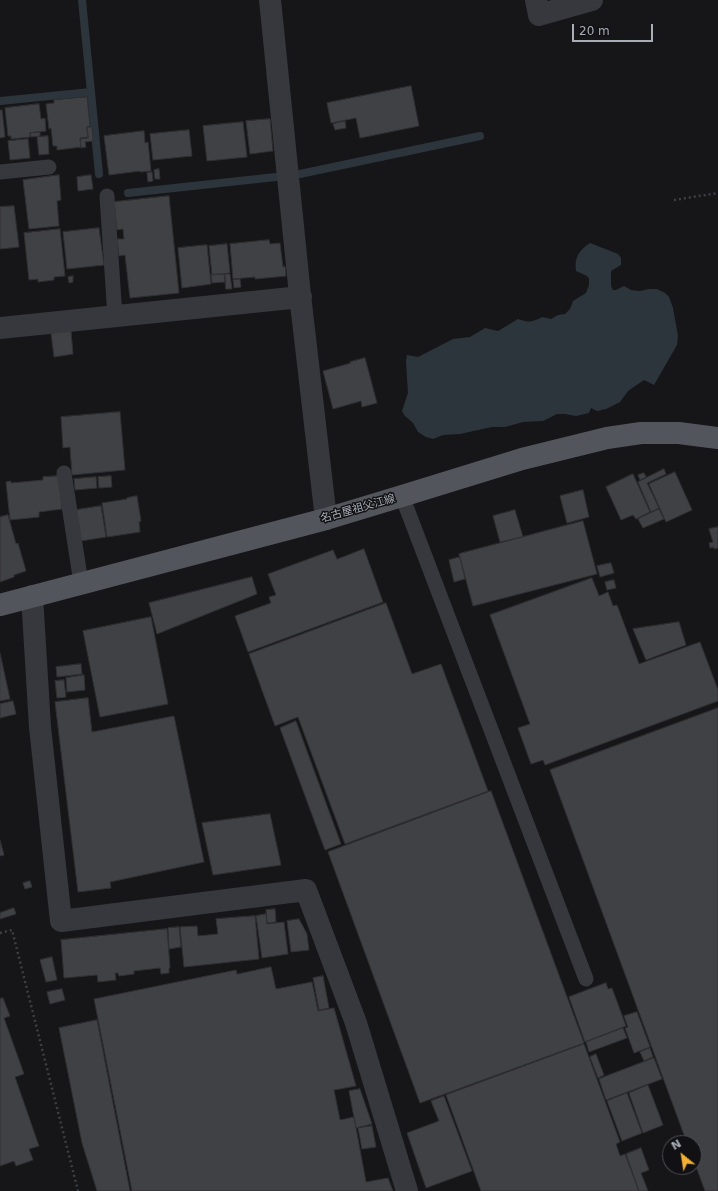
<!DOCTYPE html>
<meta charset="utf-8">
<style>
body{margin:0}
#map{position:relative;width:718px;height:1191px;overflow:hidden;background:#161618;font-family:"DejaVu Sans",sans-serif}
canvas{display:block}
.north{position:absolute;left:662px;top:1135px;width:40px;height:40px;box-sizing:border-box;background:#111113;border:1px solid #4d4f55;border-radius:50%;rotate:330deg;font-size:11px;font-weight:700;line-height:16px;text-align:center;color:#a8adb8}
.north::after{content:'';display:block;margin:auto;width:14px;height:18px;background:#f2b134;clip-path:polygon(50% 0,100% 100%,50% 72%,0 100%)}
.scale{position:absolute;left:572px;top:24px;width:81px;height:18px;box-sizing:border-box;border:2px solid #a8adb8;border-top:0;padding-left:5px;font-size:12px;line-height:14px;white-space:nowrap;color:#a8adb8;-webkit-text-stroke:3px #111113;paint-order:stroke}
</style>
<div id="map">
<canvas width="718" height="1191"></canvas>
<div class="north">N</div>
<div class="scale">20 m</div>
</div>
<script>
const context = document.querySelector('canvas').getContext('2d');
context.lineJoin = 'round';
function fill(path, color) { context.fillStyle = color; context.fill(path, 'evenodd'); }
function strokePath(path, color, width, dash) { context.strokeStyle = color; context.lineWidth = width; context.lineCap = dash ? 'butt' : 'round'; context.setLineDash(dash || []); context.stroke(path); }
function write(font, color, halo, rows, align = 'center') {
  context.font = font + ' "DejaVu Sans","Noto Sans JP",sans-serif'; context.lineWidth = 3; context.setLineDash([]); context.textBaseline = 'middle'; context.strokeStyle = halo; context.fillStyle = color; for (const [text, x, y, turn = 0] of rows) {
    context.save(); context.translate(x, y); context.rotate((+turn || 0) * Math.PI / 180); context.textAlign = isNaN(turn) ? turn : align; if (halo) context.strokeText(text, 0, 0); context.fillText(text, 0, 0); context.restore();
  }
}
const water = new Path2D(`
 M590,243L618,254L621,258V265L611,271V286L613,290H616L624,286L631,290L640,291L649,289H657L665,293L669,297L673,308L678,336L677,345L654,385L644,380L628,391L620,402L606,409L597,411L591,408L589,413L576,416L565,414H557L543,421L523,422L505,427H492L460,434L443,435L433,439L426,437L418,432L413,423L405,416L402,411L408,393L406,362L407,355L418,357L453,339L470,337L485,328L498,331L518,319C528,323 533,322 542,317L551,319L558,315L565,314L570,309L573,301L586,293L589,285V279L587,276L576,271C574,258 579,250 590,243Z`);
const stream = new Path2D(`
 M82,0L99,174
 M0,101L91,92
 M300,174L480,136
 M128,193L276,177`);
const building = new Path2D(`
 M411,86L419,126L360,138L356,118L331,123L327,103Z
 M87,97L90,126L87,127L88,137L80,138L81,147L57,150V146H53L51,128L49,129L46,104L54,103V100Z
 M39,104L41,119L45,118L46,131L30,133V137L11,139V136H8L5,108Z
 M0,110H2L5,137L0,138Z
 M270,119L273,151L250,154L246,121Z
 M345,121L346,128L335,130L333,124Z
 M243,122L247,157L207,161L203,126Z
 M87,127H92L93,141L85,142L86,147L81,148L80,139L88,138Z
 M189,130L192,156L153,160L150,134Z
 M144,131L145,143L148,142L151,171L140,172V171L109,175L104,136Z
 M40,132V136L31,137L30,133Z
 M48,136L49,154L39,155L37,137Z
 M28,139L30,158L10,160L8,141Z
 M159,169L160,179H155L154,170Z
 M152,172L153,181L148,182L147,173Z
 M59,175L61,200L57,201L59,226L29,229L23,180Z
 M91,175L93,189L78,191L77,177Z
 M169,196L179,293L130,298L125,255L119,256L117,239H124L123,229L117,230L114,202Z
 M14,206L19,247L0,249V207Z
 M99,228L104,265L67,269L63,232Z
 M60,229L65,276L54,277V280L38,282V279L29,280L24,233Z
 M269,240L270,244L280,243L283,267L285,266L286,276L255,279V277L233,279L230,244Z
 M227,244L230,273L212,275L209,246Z
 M207,245L211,284L182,288L178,248Z
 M224,274L225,282L212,283L211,275Z
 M225,274H230L232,289H226Z
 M73,276V282L69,283L68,277Z
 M240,279L241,287L234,288L233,280Z
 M71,331L73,354L54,357L51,333Z
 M365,358L377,403L362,407L361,401L333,409L323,371L351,363L350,362Z
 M120,412L125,470L72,475L70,447L63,448L61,417Z
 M664,469L666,474L647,483L659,508L651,512L638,482Z
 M675,472L692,510L666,522L649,484Z
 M644,473L646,477L640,480L638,475Z
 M633,474L650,512L636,519L633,515L621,520L606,487Z
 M59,476L62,509L39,512V517L10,520L6,482L11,481V483L43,480V477Z
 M111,476L112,487L99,488L98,477Z
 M96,477L97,488L75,490L74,479Z
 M583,490L589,517L567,523L560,496Z
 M137,496L141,521L139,522L140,532L107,537L102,503L127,499V498Z
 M101,506L106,537L81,541L76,510Z
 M659,509L664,519L643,528L638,519Z
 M515,510L523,537L500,542L493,516Z
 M8,515L16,544L18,543L26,571L14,575V577L0,582V517Z
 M583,521L597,574L473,606L459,554Z
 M718,527V548L714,549V547L710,548L709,543L713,542L709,529Z
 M364,549L383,602L248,652L235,616L271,603L269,597L276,595L268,574L333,550L337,559Z
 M460,557L465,579L454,582L449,560Z
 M611,563L614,573L600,577L597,566Z
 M252,577L257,594L157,634L149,603Z
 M592,578L599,596L608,592L613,606L617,605L639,664L700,642L718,690V701L545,765L543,760L531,764L518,728L530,724L490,615Z
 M614,580L616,588L607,590L605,582Z
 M386,603L412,674L441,664L488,791L345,844L298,717L275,726L249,654Z
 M151,617L168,704L100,717L83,631Z
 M679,622L686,645L646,660L633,629Z
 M0,653L10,699L0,701Z
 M81,664L82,674L57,677L56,667Z
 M84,675L85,690L67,692L66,678Z
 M64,680L66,697L57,698L55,681Z
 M88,698L92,732L174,716L204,862L110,882L111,888L78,892L55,702Z
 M13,701L16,714L0,718V704Z
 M718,708V1191H705L694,1161V1143H687L550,770Z
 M296,721L341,844L325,850L280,728Z
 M491,791L584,1043L420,1103L328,852Z
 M270,814L281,865L213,875L202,823Z
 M0,840L4,855L0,856Z
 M30,881L32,887L25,889L23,883Z
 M14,908L16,914L0,919V913Z
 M275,909L276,922L267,923L266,910Z
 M266,914L267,924L284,922L288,954L262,958L256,916Z
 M255,916L259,959L184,967L180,927L197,926L198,936L218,934L216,919Z
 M299,919L307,934L309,950L291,952L287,921Z
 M179,927L181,947L169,949L168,928Z
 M167,929L170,967L169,968V973L161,974L160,968L134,971V974L119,976L118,973H115L116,980L98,982L97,975L64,978L61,940Z
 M52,957L57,980L46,982L40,960Z
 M271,967L276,989L312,982L318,1011L334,1008L356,1086L334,1090L340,1120L354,1117L366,1182L388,1178L393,1191H132L94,999L236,970L237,974Z
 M323,976L329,1008L319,1010L313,978Z
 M606,983L608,989L612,988L626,1026L585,1042L569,997Z
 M62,989L65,1000L50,1004L47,992Z
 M3,998L10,1016L4,1018L24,1074L15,1077L39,1146L29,1149L33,1160L16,1166L14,1161L0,1166V999Z
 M637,1012L650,1047L634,1053L625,1028L628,1027L624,1016Z
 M97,1020L130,1191H97L82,1143L59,1028Z
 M623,1028L627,1038L589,1052L586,1042Z
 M584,1044L620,1142L616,1144L620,1156L625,1154L639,1191H481L446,1095Z
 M650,1048L653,1057L644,1061L640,1052Z
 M596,1054L604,1075L598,1078L590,1057Z
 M654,1058L662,1079L606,1100L599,1079Z
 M648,1085L663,1125L643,1133L629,1093Z
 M360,1089L372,1124L356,1128L349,1091Z
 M627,1093L642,1133L622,1141L607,1101Z
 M444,1096L472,1171L426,1188L407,1133L439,1121L431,1101Z
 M372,1126L376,1147L362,1149L358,1128Z
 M641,1148L649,1170L641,1173L648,1191H639L626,1154Z`);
const path = new Path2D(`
 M674,200L718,193
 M0,933L12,930L78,1191`);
const service = new Path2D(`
 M0,172L49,167
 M107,196L115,317
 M64,473L81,583
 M402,496L586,979`);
const minor = new Path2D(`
 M270,0L300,295L326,519
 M536,0L539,15L592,0
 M0,328L301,297
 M32,596L40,727L61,921L306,890L356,1023L407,1191`);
const primary = new Path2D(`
 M0,605L326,519L402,496L522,459L607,438L641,433H679L718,438`);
const streetNames = [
 ["名古屋祖父江線",358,509,-16]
];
fill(water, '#2c353c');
strokePath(stream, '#2c353c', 8);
fill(building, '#404145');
strokePath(building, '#303034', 1);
strokePath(path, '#3d3f44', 2.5, [2, 3]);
strokePath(service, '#37383d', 15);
strokePath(minor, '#37383d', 22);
strokePath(primary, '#53555c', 22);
write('11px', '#a8adb8', '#111113', streetNames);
</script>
